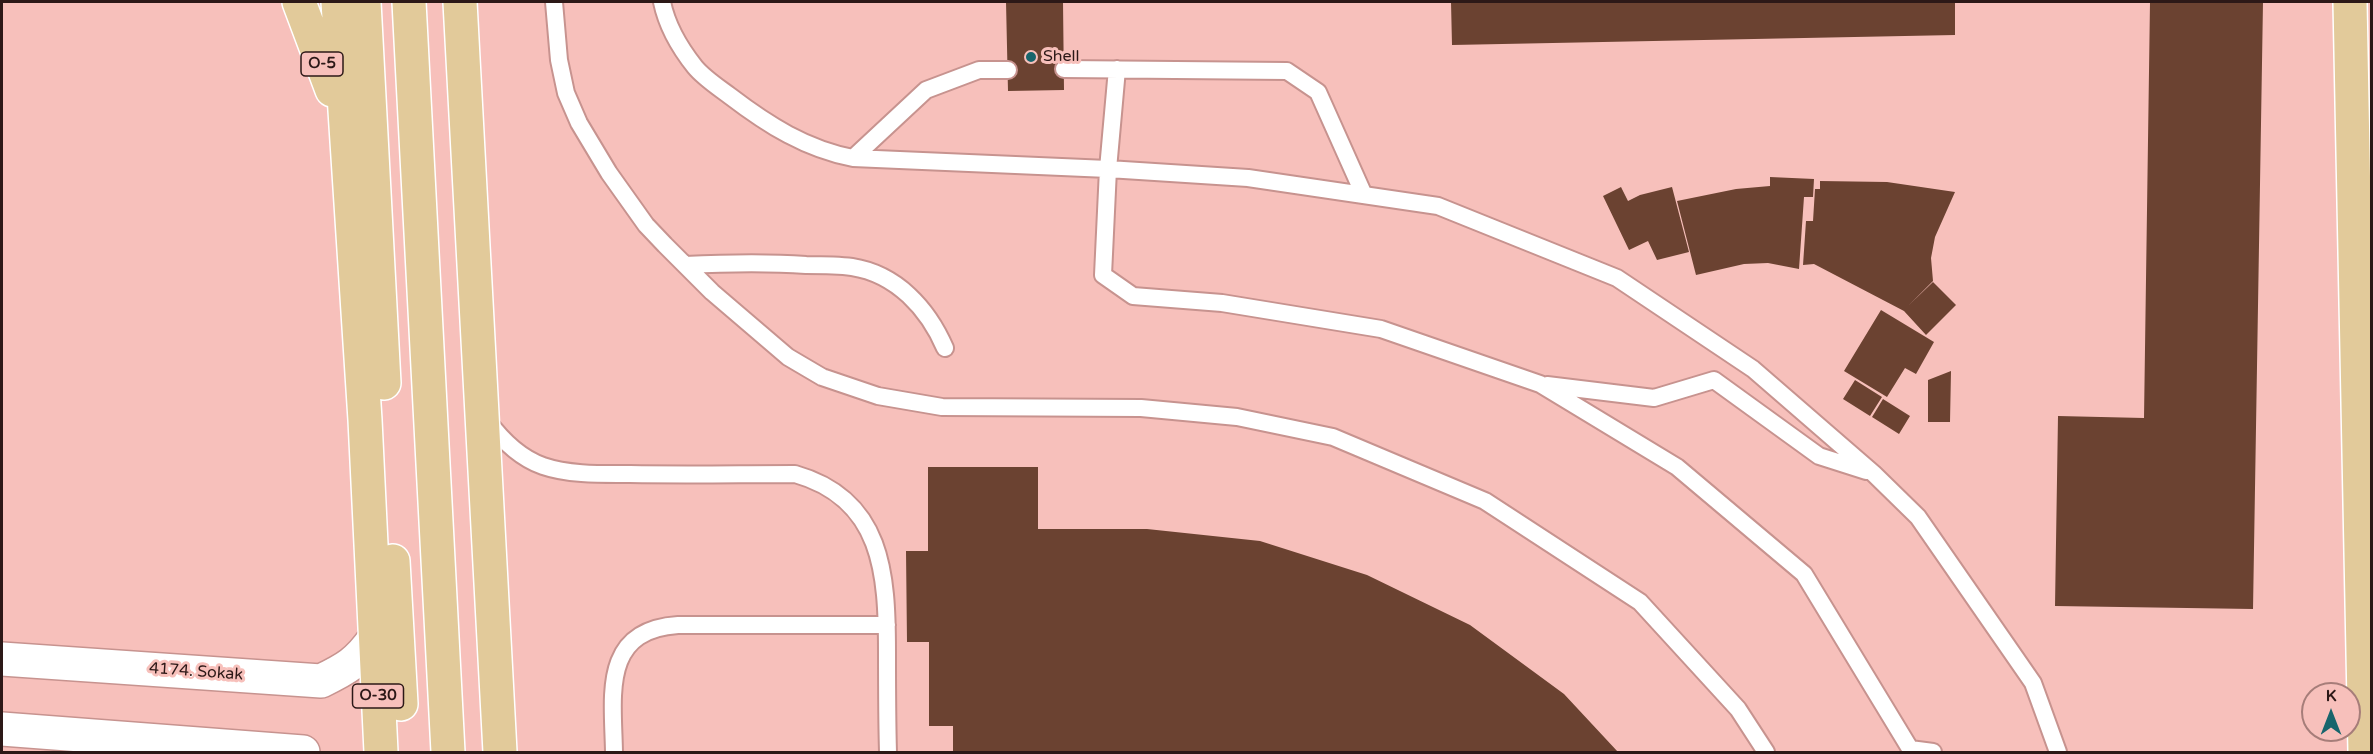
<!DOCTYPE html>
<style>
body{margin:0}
#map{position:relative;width:2373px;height:754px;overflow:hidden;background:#f7c0bb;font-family:"Varela Round",sans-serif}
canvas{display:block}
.frame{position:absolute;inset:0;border:3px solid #2c1817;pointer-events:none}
.north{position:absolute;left:2301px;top:682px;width:60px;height:60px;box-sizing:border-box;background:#f7c0bb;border:2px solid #a67d79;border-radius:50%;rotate:0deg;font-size:16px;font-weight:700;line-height:24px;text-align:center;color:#2c1817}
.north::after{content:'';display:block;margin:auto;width:21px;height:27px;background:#18656c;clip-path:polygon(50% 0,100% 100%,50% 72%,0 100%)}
</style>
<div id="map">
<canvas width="2373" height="754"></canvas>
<div class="frame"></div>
<div class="north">K</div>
</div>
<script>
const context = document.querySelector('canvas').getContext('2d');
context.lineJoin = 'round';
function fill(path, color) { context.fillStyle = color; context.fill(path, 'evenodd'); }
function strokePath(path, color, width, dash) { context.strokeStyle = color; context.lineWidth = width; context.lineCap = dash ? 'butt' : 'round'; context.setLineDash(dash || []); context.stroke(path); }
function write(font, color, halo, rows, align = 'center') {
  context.font = font + ' "Varela Round",sans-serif'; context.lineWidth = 6; context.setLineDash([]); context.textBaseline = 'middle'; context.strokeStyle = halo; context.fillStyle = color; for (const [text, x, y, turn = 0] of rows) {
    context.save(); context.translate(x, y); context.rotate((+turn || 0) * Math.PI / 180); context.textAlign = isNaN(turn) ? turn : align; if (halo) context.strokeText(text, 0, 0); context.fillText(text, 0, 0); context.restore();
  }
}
const building = new Path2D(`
 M1006,2H1063L1064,90L1008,91Z
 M1451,2H1955V35L1452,45Z
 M2150,2H2263L2253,609L2055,606L2058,416L2144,418Z
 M1770,177L1814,179L1813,197H1804L1799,269L1768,263L1744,264L1696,275L1677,201L1736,189L1770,186Z
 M1820,181L1887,182L1955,192L1935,237L1931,258L1933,281L1909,305L1933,282L1956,305L1926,335L1904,311L1814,264L1803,265L1806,221H1813L1815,189H1820Z
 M1621,187L1628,201L1640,195L1672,187L1689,252L1657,260L1648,241L1629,250L1603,196Z
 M1881,310L1934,342L1916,374L1905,368L1887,397L1844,371Z
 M1951,371L1950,422H1928V380Z
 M1855,380L1882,397L1870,416L1843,399Z
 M1883,399L1910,416L1899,434L1872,417Z
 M928,467H1038V529H1147L1260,541L1367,575L1470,625L1564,694L1618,752H953V726H929V642H907L906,551H928Z`);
const lane = new Path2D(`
 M554,2L559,60L566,93L579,123L609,173L646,225L665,245L712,292L788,357L822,377L878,396L942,407L1141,408L1237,417L1333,437L1485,501L1640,602L1738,709L1766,752
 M662,2C667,26 679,47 695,67C704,78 718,87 730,96C768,125 806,149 853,158L1108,169L1248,178L1438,206L1617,278L1753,369L1873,473L1918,517L2033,683L2058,752
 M1064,69L1287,71L1318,92L1364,195
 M1117,69L1108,169L1103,275L1133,296L1222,303L1381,329L1540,384L1677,467L1804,574L1912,752
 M853,158L926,90L979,70H1008
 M685,265C726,263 765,262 806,265C821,265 837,265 852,267C897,274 928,309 945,348
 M1547,385L1654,398L1714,380L1819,456L1866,471
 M487,420C501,439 520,458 543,466C569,475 602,474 630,474C685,475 740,474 795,474C883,499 887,574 887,652C887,685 887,719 888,752
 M1910,749L1933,752
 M614,752C613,695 601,630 678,625H887`);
const secondary = new Path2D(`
 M2,659L321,681C346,669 358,662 374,639
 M2,729L303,752`);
const primary = new Path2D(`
 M299,2L332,90
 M338,2L365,420L381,752
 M364,2L384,383
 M409,2L448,752
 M460,2L500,752
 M2350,2L2365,752
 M393,561L401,704`);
const markers = [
 [1031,57,6,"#18656c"]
];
const shields = [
 [322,64,42],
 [378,696,51]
];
const shieldNames = [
 ["O-5",322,64],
 ["O-30",378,696]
];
const poiNames = [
 ["Shell",1043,57]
];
const streetNames = [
 ["4174. Sokak",196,672,4]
];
fill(building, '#6b4231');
strokePath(lane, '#c7938f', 20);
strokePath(secondary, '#c7938f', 36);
strokePath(primary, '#fff', 36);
strokePath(lane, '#fff', 16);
strokePath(secondary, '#fff', 33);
strokePath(primary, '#e2ca9a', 33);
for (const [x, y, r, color] of markers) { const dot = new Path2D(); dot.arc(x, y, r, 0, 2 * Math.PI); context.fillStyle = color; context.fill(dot); strokePath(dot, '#f7c0bb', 2); }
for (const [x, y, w] of shields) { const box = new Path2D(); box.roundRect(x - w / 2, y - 12, w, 24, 4.5); context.fillStyle = '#f7c0bb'; context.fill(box); strokePath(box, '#2c1817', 1.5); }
write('bold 15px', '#2c1817', null, shieldNames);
write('16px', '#2c1817', '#f7c0bb', poiNames, 'left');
write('16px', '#2c1817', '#f7c0bb', streetNames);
</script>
